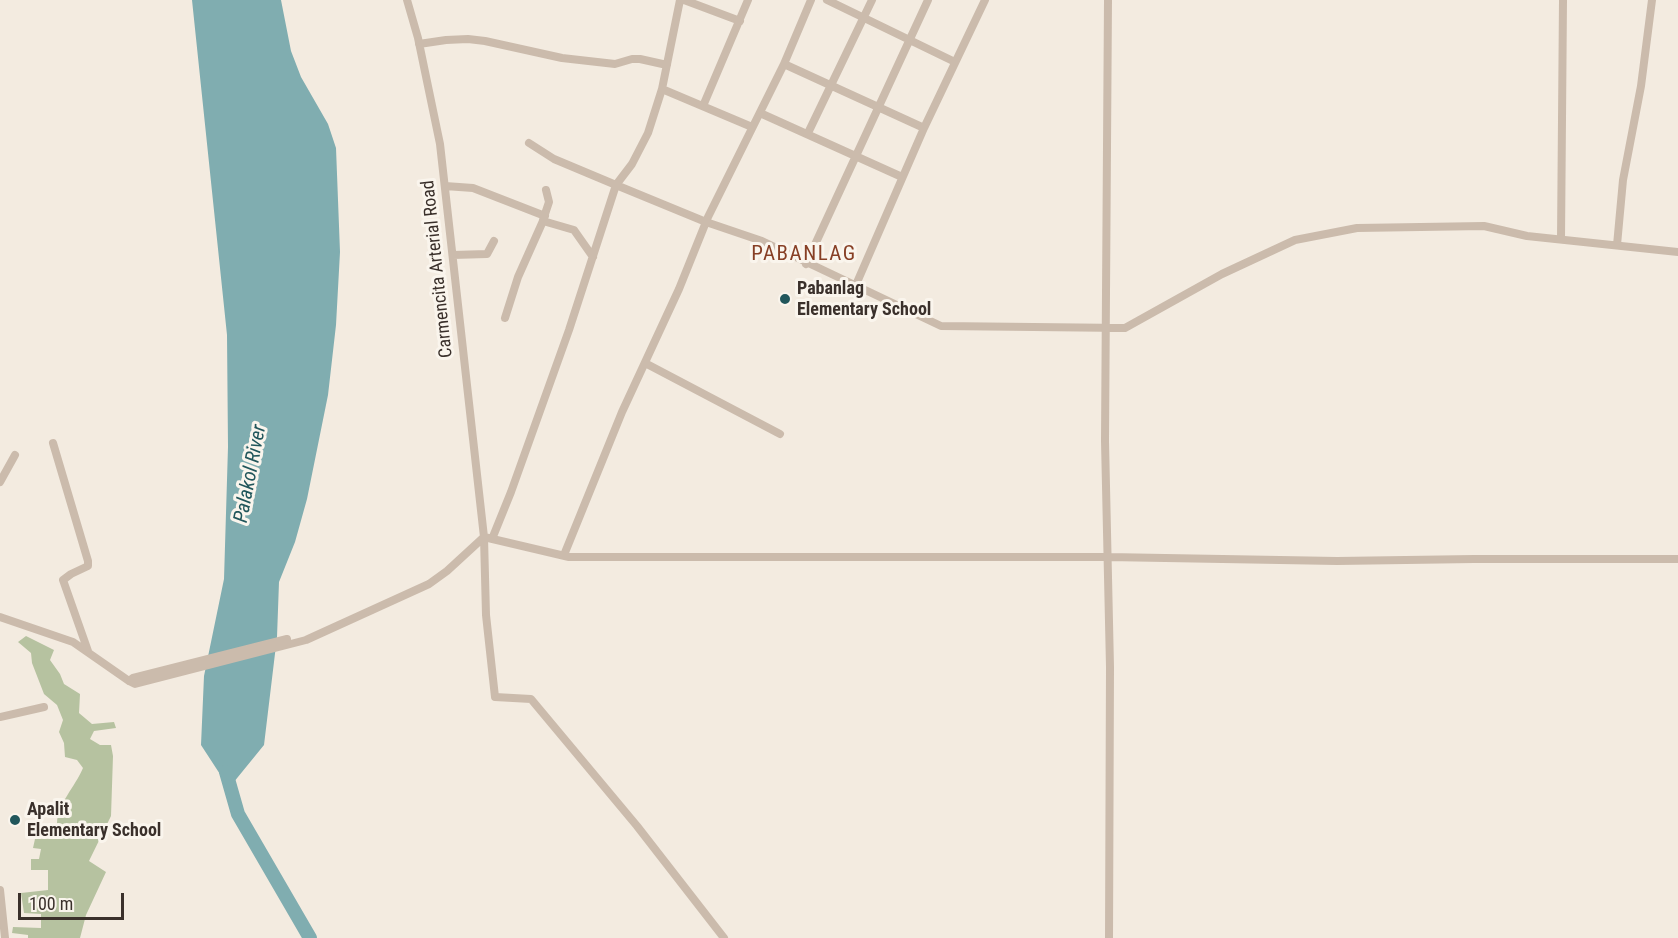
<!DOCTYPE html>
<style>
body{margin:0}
#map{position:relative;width:1678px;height:938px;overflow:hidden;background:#f3ebe0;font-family:"Roboto Condensed",sans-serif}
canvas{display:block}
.scale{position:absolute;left:18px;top:893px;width:106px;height:27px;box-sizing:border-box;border:3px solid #3a302b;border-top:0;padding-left:8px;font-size:18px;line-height:21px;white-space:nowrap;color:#3a302b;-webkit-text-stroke:4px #faf5ed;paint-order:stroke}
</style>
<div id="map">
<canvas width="1678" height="938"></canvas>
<div class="scale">100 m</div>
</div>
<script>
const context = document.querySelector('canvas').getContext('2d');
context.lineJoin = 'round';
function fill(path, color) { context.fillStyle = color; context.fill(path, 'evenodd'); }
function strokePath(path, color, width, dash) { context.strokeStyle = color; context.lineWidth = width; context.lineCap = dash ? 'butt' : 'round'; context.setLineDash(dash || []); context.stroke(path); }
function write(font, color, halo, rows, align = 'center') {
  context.font = font + ' "Roboto Condensed",sans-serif'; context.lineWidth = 6; context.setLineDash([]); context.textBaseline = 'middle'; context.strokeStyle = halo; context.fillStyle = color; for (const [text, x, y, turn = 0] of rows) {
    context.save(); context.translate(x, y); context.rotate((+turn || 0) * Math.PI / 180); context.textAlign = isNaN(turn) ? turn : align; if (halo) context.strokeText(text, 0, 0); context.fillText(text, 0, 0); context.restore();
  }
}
const green = new Path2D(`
 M26,636L54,650L50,660L60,674L64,684L80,694L79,713L92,724L114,722L116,728L94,731L90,739L100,745H111L113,756L111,816L89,861L106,872L86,915L80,938H28V935L12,933L13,927L41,928V914L24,913L21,893L48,890V870H31V859H39L41,849L33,848L35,839L66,838L64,829L57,823C58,803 75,787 83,768L77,760L65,757L64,743L59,732L63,720L57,705L44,694L32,663L31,653L18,642Z`);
const water = new Path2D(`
 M192,0H281L291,51L301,77L328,124L336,148L340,252L336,325L328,395L307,499L295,542L279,582L277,637L264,745L229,788L201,745L204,676L224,579L228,447L227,335Z`);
const river = new Path2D(`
 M226,772L238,814L310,938`);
const street = new Path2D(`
 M407,0L418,38L440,144L484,537L486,615L495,697L531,699L637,826L724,938
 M684,0L740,21
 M827,0L955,62
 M1108,0L1105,441L1110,667L1109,938
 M419,44L446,40L468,39L485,41L562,58L615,64L632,59H640L667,65
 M784,64L924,128
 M662,89L752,127
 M703,106L748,0
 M760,113L902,177
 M808,133L872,0
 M529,143L554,159L616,185L706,222L762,241L941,326L1125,328L1222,274L1295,240L1357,228L1484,226L1527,236L1678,252
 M445,186L473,188L545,216
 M543,220L549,202L546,190
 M1561,239L1563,0
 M1617,245L1623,180L1641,86L1652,0
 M453,255L487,254L494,241
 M806,264L928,0
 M855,287L924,128L985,0
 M505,318L518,277L543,221L574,230L593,257
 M645,363L780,434
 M53,443L88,561V566L71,574L63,580L88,651
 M0,482L15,455
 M484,537L569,557H1108L1337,561L1474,559H1678
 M492,539L511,492L569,330L616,185L632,164L648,133L662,89L680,0
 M564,555L622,412L679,289L708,217L784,64L811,0
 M0,617L73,642L129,681L135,684L306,640L429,584L447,571L484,537
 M129,681L133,678L287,639
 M0,717L44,707
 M0,890L5,938`);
const markers = [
 [785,299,6,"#21565b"],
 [15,820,6,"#21565b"]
];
const streetNames = [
 ["Carmencita Arterial Road",438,269,-96]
];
const poiNames = [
 ["Pabanlag",797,289],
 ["Elementary School",797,310],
 ["Apalit",27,810],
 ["Elementary School",27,831]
];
const waterNames = [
 ["Palakol River",251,474,-79]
];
const quarterNames = [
 ["PABANLAG",804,255]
];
fill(green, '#b6c2a0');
fill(water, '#80adb0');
strokePath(river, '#80adb0', 14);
strokePath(street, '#cbbbac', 8);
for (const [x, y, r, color] of markers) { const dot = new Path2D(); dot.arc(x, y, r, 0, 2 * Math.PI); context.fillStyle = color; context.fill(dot); strokePath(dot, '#faf5ed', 2); }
write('18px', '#3a302b', '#faf5ed', streetNames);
write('bold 18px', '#3a302b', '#faf5ed', poiNames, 'left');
write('italic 20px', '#21565b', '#faf5ed', waterNames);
context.letterSpacing = '1.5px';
write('21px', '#873f25', '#faf5ed', quarterNames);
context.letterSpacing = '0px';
</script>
